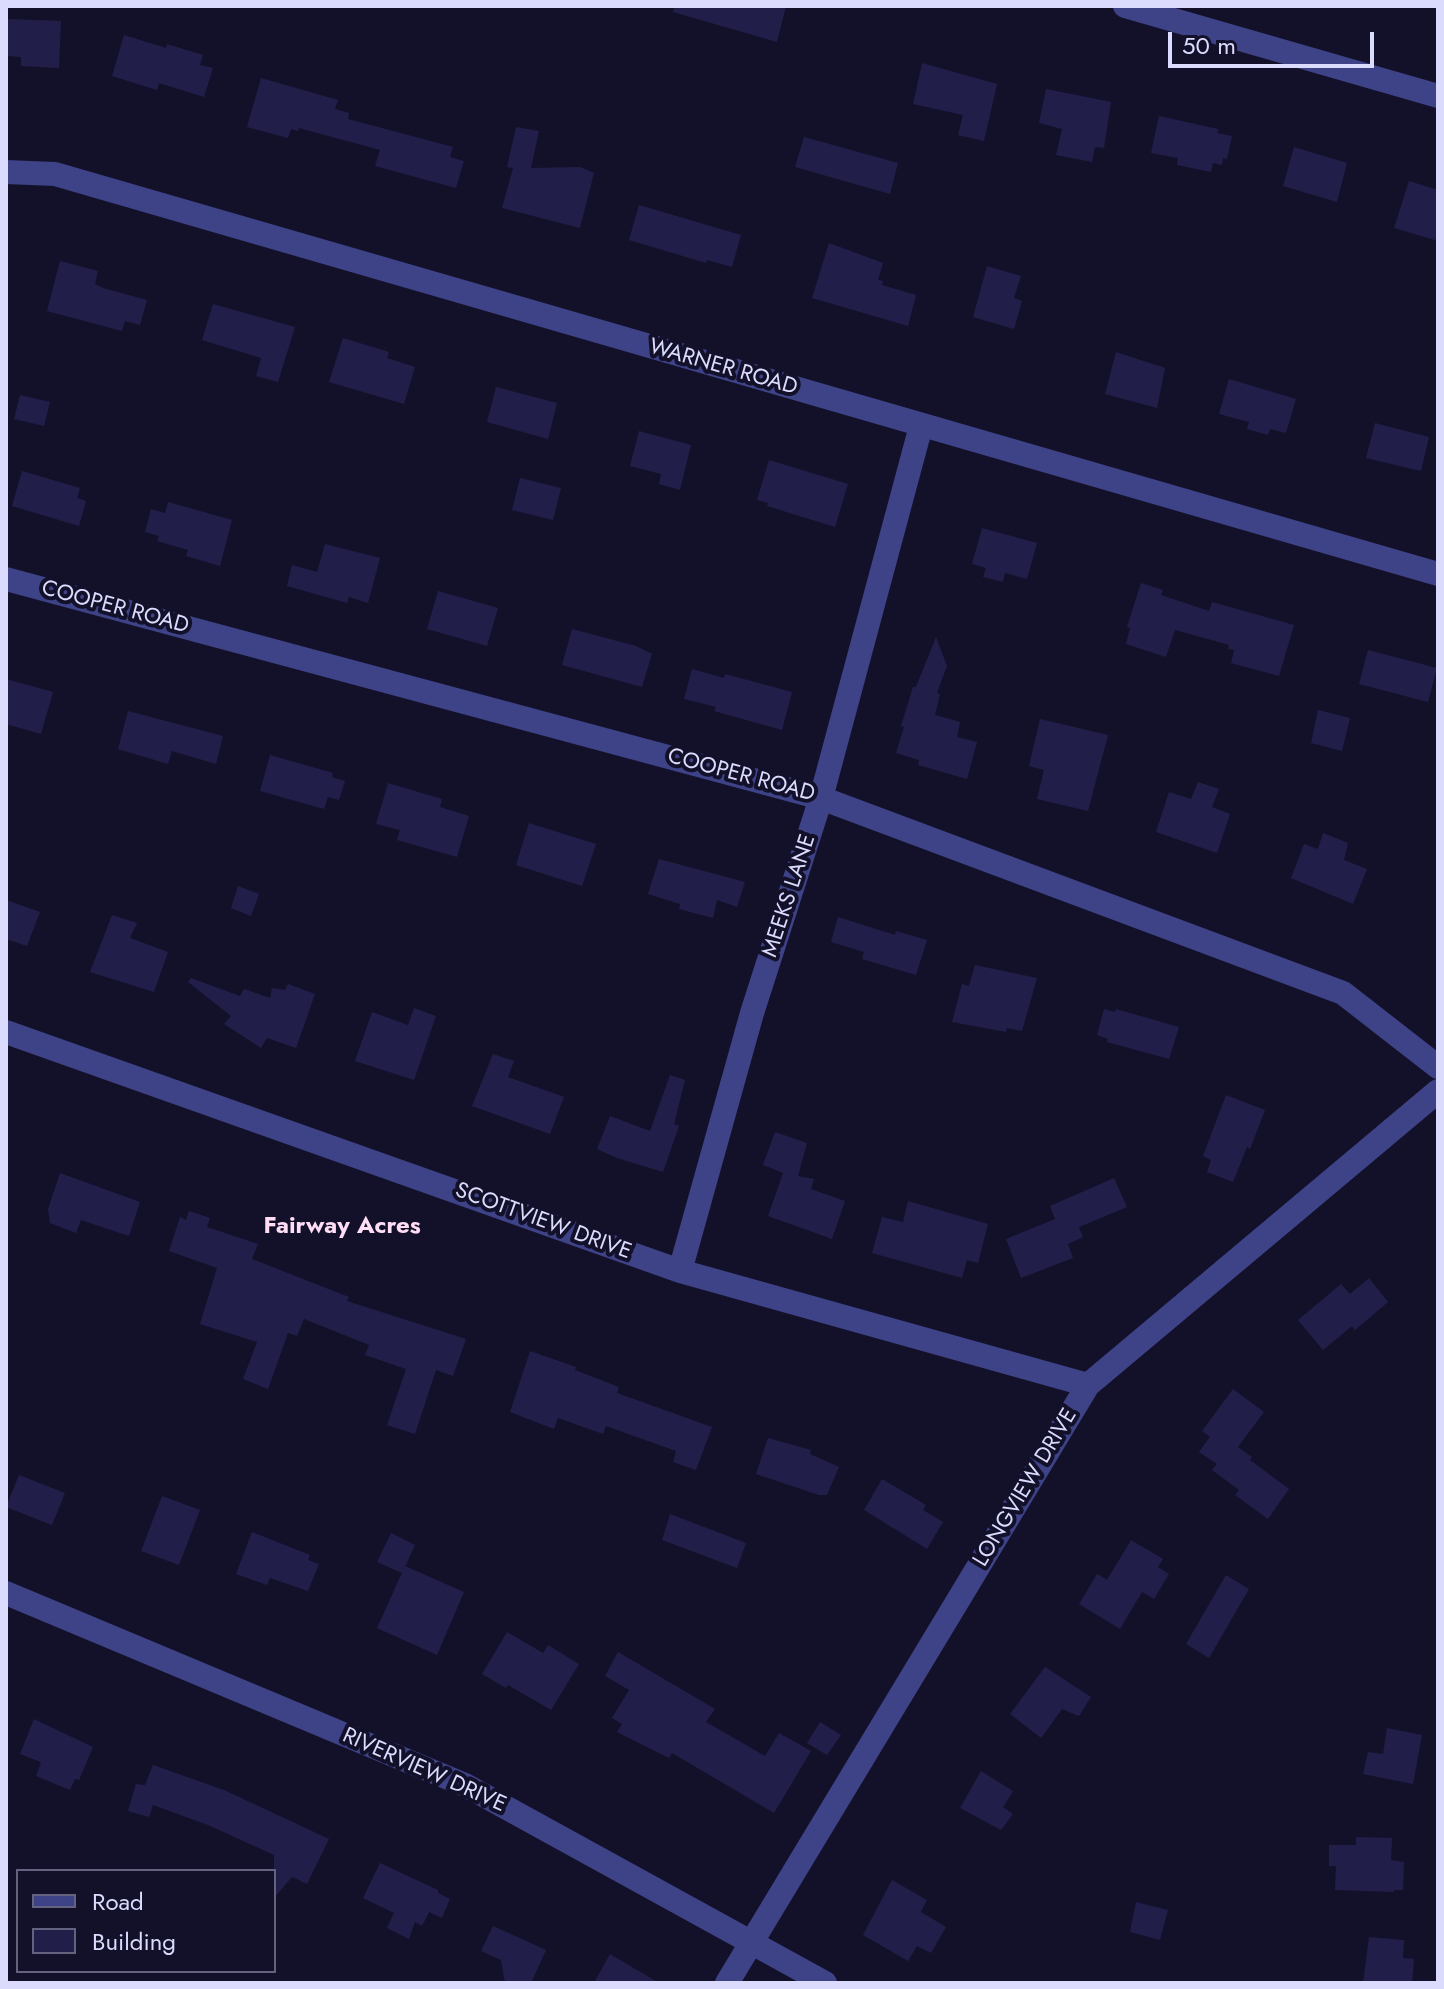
<!DOCTYPE html>
<style>
body{margin:0}
#map{position:relative;width:1444px;height:1989px;overflow:hidden;background:#13112a;font-family:Jost,sans-serif}
canvas{display:block}
.frame{position:absolute;inset:0;border:8px solid #dbdbfe;pointer-events:none}
.legend{position:absolute;left:16px;top:1869px;width:260px;height:104px;box-sizing:border-box;background:#13112a;border:2px solid #63627f;margin:0;padding:10px 14px;list-style:none;font-size:24px;color:#dbdbfe}
.legend li{display:flex;align-items:center;gap:16px;height:40px}
.legend b{width:40px;border:2px solid #63627f}
.scale{position:absolute;left:1168px;top:32px;width:206px;height:36px;box-sizing:border-box;border:4px solid #dbdbfe;border-top:0;padding-left:10px;font-size:24px;line-height:28px;white-space:nowrap;color:#dbdbfe;-webkit-text-stroke:6px #13112a;paint-order:stroke}
</style>
<div id="map">
<canvas width="1444" height="1989"></canvas>
<div class="frame"></div>
<ul class="legend">
<li><b style="height:10px;background:#3e4287"></b>Road</li>
<li><b style="height:22px;background:#221e4a"></b>Building</li>
</ul>
<div class="scale">50 m</div>
</div>
<script>
const context = document.querySelector('canvas').getContext('2d');
context.lineJoin = 'round';
function fill(path, color) { context.fillStyle = color; context.fill(path, 'evenodd'); }
function strokePath(path, color, width, dash) { context.strokeStyle = color; context.lineWidth = width; context.lineCap = dash ? 'butt' : 'round'; context.setLineDash(dash || []); context.stroke(path); }
function write(font, color, halo, rows, align = 'center') {
  context.font = font + ' Jost,sans-serif'; context.lineWidth = 8; context.setLineDash([]); context.textBaseline = 'middle'; context.strokeStyle = halo; context.fillStyle = color; for (const [text, x, y, turn = 0] of rows) {
    context.save(); context.translate(x, y); context.rotate((+turn || 0) * Math.PI / 180); context.textAlign = isNaN(turn) ? turn : align; if (halo) context.strokeText(text, 0, 0); context.fillText(text, 0, 0); context.restore();
  }
}
const building = new Path2D(`
 M674,6H786L777,42L673,12Z
 M6,19L61,21L59,68L21,66V57L6,56Z
 M124,35L166,48L167,44L203,55L200,65L213,68L204,97L159,83L157,90L112,76Z
 M922,63L997,84L984,141L958,135L963,115L913,104Z
 M261,78L338,100L335,109L349,113L348,119L453,147L450,157L464,161L456,188L375,166L380,150L299,128L298,131L291,129L288,138L247,127Z
 M1046,89L1111,102L1104,148L1095,147L1092,162L1056,155L1062,129L1039,123Z
 M1159,116L1218,129L1217,133L1232,136L1227,159L1223,158L1222,165L1213,163L1211,172L1177,165L1178,158L1151,153Z
 M516,127L539,131L531,168L580,167L594,173L580,228L502,208L513,168L507,167Z
 M804,137L898,163L890,194L795,167Z
 M1294,147L1347,163L1337,202L1283,186Z
 M1409,181L1438,190V241L1394,228Z
 M639,205L741,235L732,267L707,260L706,263L629,240Z
 M829,243L883,263L878,280L883,281L882,285L916,295L908,326L812,298Z
 M60,261L98,271L95,284L103,288L147,300L140,325L125,321L122,331L47,311Z
 M987,266L1021,276L1014,298L1022,301L1014,329L973,317Z
 M213,304L295,327L278,382L256,376L261,358L202,340Z
 M343,338L389,352L387,358L415,367L404,404L329,382Z
 M1116,352L1165,368L1157,408L1105,394Z
 M1229,379L1296,399L1286,433L1270,429L1268,435L1247,429L1249,422L1219,414Z
 M496,387L557,403L548,439L487,422Z
 M20,395L50,402L44,426L14,419Z
 M1375,423L1429,437L1421,471L1366,458Z
 M639,431L691,445L680,490L659,484L661,474L630,466Z
 M769,460L848,484L835,527L767,506L768,503L757,500Z
 M22,471L80,488L77,498L86,501L79,526L12,506Z
 M520,478L561,488L553,520L512,510Z
 M168,502L232,520L220,566L186,556L188,550L157,541L159,536L145,532L151,509L165,513Z
 M982,528L1037,543L1027,579L1005,573L1003,582L983,577L986,568L972,564Z
 M325,544L380,558L368,603L349,597L347,603L287,586L292,565L317,572Z
 M1141,583L1163,590L1161,595L1209,611L1212,602L1294,625L1279,676L1231,663L1234,650L1228,649L1229,645L1175,630L1166,657L1126,644L1130,628L1127,627Z
 M438,591L498,608L487,646L427,629Z
 M572,629L636,646L652,654L642,687L562,665Z
 M936,637L947,666L937,693L940,694L935,715L960,722L957,737L977,742L967,779L918,765L919,760L896,753L904,727L901,726L913,687H916Z
 M1368,650L1437,668L1428,702L1359,684Z
 M692,669L724,678L725,674L792,692L782,730L714,711L716,707L684,699Z
 M6,679L53,692L41,734L6,724Z
 M1318,710L1350,718L1342,751L1311,743Z
 M128,711L223,736L216,764L172,751L168,764L118,749Z
 M1040,719L1108,735L1088,811L1037,799L1044,770L1029,766Z
 M270,755L333,773L332,777L345,781L339,800L328,797L324,809L260,791Z
 M1198,782L1219,789L1212,807L1230,814L1217,853L1156,832L1169,792L1191,799Z
 M388,783L442,799L440,807L469,816L457,857L397,840L400,830L376,824Z
 M529,823L596,844L582,886L516,865Z
 M1323,833L1348,843L1344,860L1367,869L1353,904L1291,878L1304,844L1318,849Z
 M659,859L745,882L737,907L717,900L713,918L679,909L680,904L648,894Z
 M238,886L259,894L251,916L231,908Z
 M6,900L40,912L27,946L6,939Z
 M112,915L137,923L130,938L168,952L154,992L90,972Z
 M838,917L895,935L896,931L927,940L916,975L862,959L864,952L831,942Z
 M975,965L1037,978L1022,1031L1007,1028L1006,1032L952,1022L962,984L969,986Z
 M191,978L240,996L244,989L270,998L272,988L285,990L288,984L315,994L296,1048L267,1038L261,1048L224,1024L231,1016L188,982Z
 M414,1008L436,1016L414,1080L355,1061L372,1012L408,1025Z
 M1104,1009L1115,1012L1116,1009L1179,1027L1169,1059L1107,1042L1108,1039L1097,1035Z
 M493,1054L514,1061L508,1077L564,1097L550,1134L472,1106Z
 M670,1075L685,1080L674,1124L679,1126L663,1172L617,1158L597,1149L610,1116L650,1131Z
 M1226,1095L1265,1110L1250,1149L1247,1147L1233,1182L1207,1172L1211,1160L1203,1156Z
 M775,1132L807,1143L798,1176L814,1179L811,1189L845,1201L832,1239L768,1216L783,1173L786,1174L763,1165Z
 M60,1173L140,1202L129,1236L81,1220L76,1233L50,1223L48,1209Z
 M1114,1178L1127,1207L1079,1227L1083,1237L1068,1244L1073,1258L1021,1278L1006,1239L1055,1219L1050,1206Z
 M908,1201L988,1224L978,1263L967,1260L962,1278L872,1253L882,1217L903,1222Z
 M189,1211L210,1218L207,1227L258,1244L252,1259L349,1297L347,1301L466,1339L453,1376L436,1370L415,1434L387,1425L406,1369L365,1355L369,1345L304,1319L297,1336L288,1333L268,1389L243,1379L257,1342L200,1324L217,1268L169,1251L180,1217L186,1220Z
 M1369,1278L1388,1302L1355,1330L1352,1326L1323,1350L1298,1320L1341,1284L1350,1294Z
 M530,1351L576,1367L575,1370L619,1387L617,1393L712,1427L696,1470L673,1462L676,1451L606,1426L603,1434L558,1418L554,1429L510,1412Z
 M1233,1389L1264,1412L1238,1447L1252,1457L1250,1460L1289,1489L1268,1519L1235,1495L1239,1490L1212,1470L1217,1464L1199,1452L1210,1437L1202,1431Z
 M768,1438L811,1450L810,1454L839,1467L827,1495H819L756,1474Z
 M19,1475L65,1493L52,1525L6,1507Z
 M882,1479L926,1505L923,1510L943,1522L927,1549L864,1510Z
 M162,1496L200,1510L179,1565L141,1551Z
 M670,1514L746,1543L737,1568L662,1540Z
 M252,1532L310,1555L308,1560L319,1564L308,1591L270,1578L267,1585L236,1574Z
 M391,1533L415,1545L402,1573L377,1562Z
 M1131,1540L1163,1559L1158,1567L1169,1574L1154,1599L1142,1592L1120,1629L1079,1604L1097,1574L1107,1580Z
 M405,1566L464,1592L437,1655L377,1628Z
 M1226,1575L1249,1589L1209,1658L1186,1644Z
 M507,1632L543,1653L548,1645L579,1664L551,1710L508,1685L506,1688L482,1674Z
 M618,1652L715,1709L706,1722L765,1756L779,1733L811,1751L774,1813L672,1753L669,1758L617,1732L622,1724L612,1718L629,1690L605,1676Z
 M1045,1667L1091,1697L1079,1716L1062,1709L1041,1738L1010,1714Z
 M34,1719L93,1747L79,1780L75,1779L70,1790L36,1776L41,1762L20,1754Z
 M820,1722L841,1735L827,1755L807,1743Z
 M1387,1728L1422,1735L1413,1784L1363,1774L1368,1752L1383,1754Z
 M153,1765L224,1790L329,1839L307,1884L292,1877L274,1898V1855L208,1825L153,1805L149,1817L128,1811L136,1784L145,1785Z
 M981,1771L1013,1791L1003,1807L1013,1814L1001,1830L960,1808Z
 M1356,1837L1392,1838L1391,1860L1404,1862L1403,1890H1394V1892L1335,1890L1336,1866H1329V1845H1356Z
 M380,1863L438,1890V1893L450,1899L442,1918L429,1912L422,1926L415,1922L409,1939L387,1928L394,1913L363,1898Z
 M892,1880L927,1900L921,1912L946,1927L931,1953L917,1946L908,1961L863,1935Z
 M1136,1902L1168,1910L1160,1940L1130,1932Z
 M493,1926L546,1950L531,1983H505L501,1960L481,1951Z
 M1369,1937L1404,1940L1403,1958L1414,1959L1412,1983H1363Z
 M610,1954L659,1983H594Z`);
const minor = new Path2D(`
 M1125,6L1438,96
 M6,172L55,174L1438,574
 M6,579L821,798L1343,993L1438,1067
 M6,1032L680,1271L1088,1385
 M680,1271L752,1013L821,798L921,426
 M6,1593L465,1785L825,1983
 M727,1983L1088,1385L1438,1091`);
const streetNames = [
 ["WARNER ROAD",723,368,16],
 ["COOPER ROAD",115,608,15],
 ["COOPER ROAD",741,776,15],
 ["MEEKS LANE",790,896,-72],
 ["SCOTTVIEW DRIVE",543,1222,20],
 ["LONGVIEW DRIVE",1026,1488,-59],
 ["RIVERVIEW DRIVE",424,1771,24]
];
const neighbourhoodNames = [
 ["Fairway Acres",342,1227]
];
fill(building, '#221e4a');
strokePath(minor, '#3e4287', 24);
write('22px', '#dbdbfe', '#13112a', streetNames);
write('bold 24px', '#feddf5', '#13112a', neighbourhoodNames);
</script>
